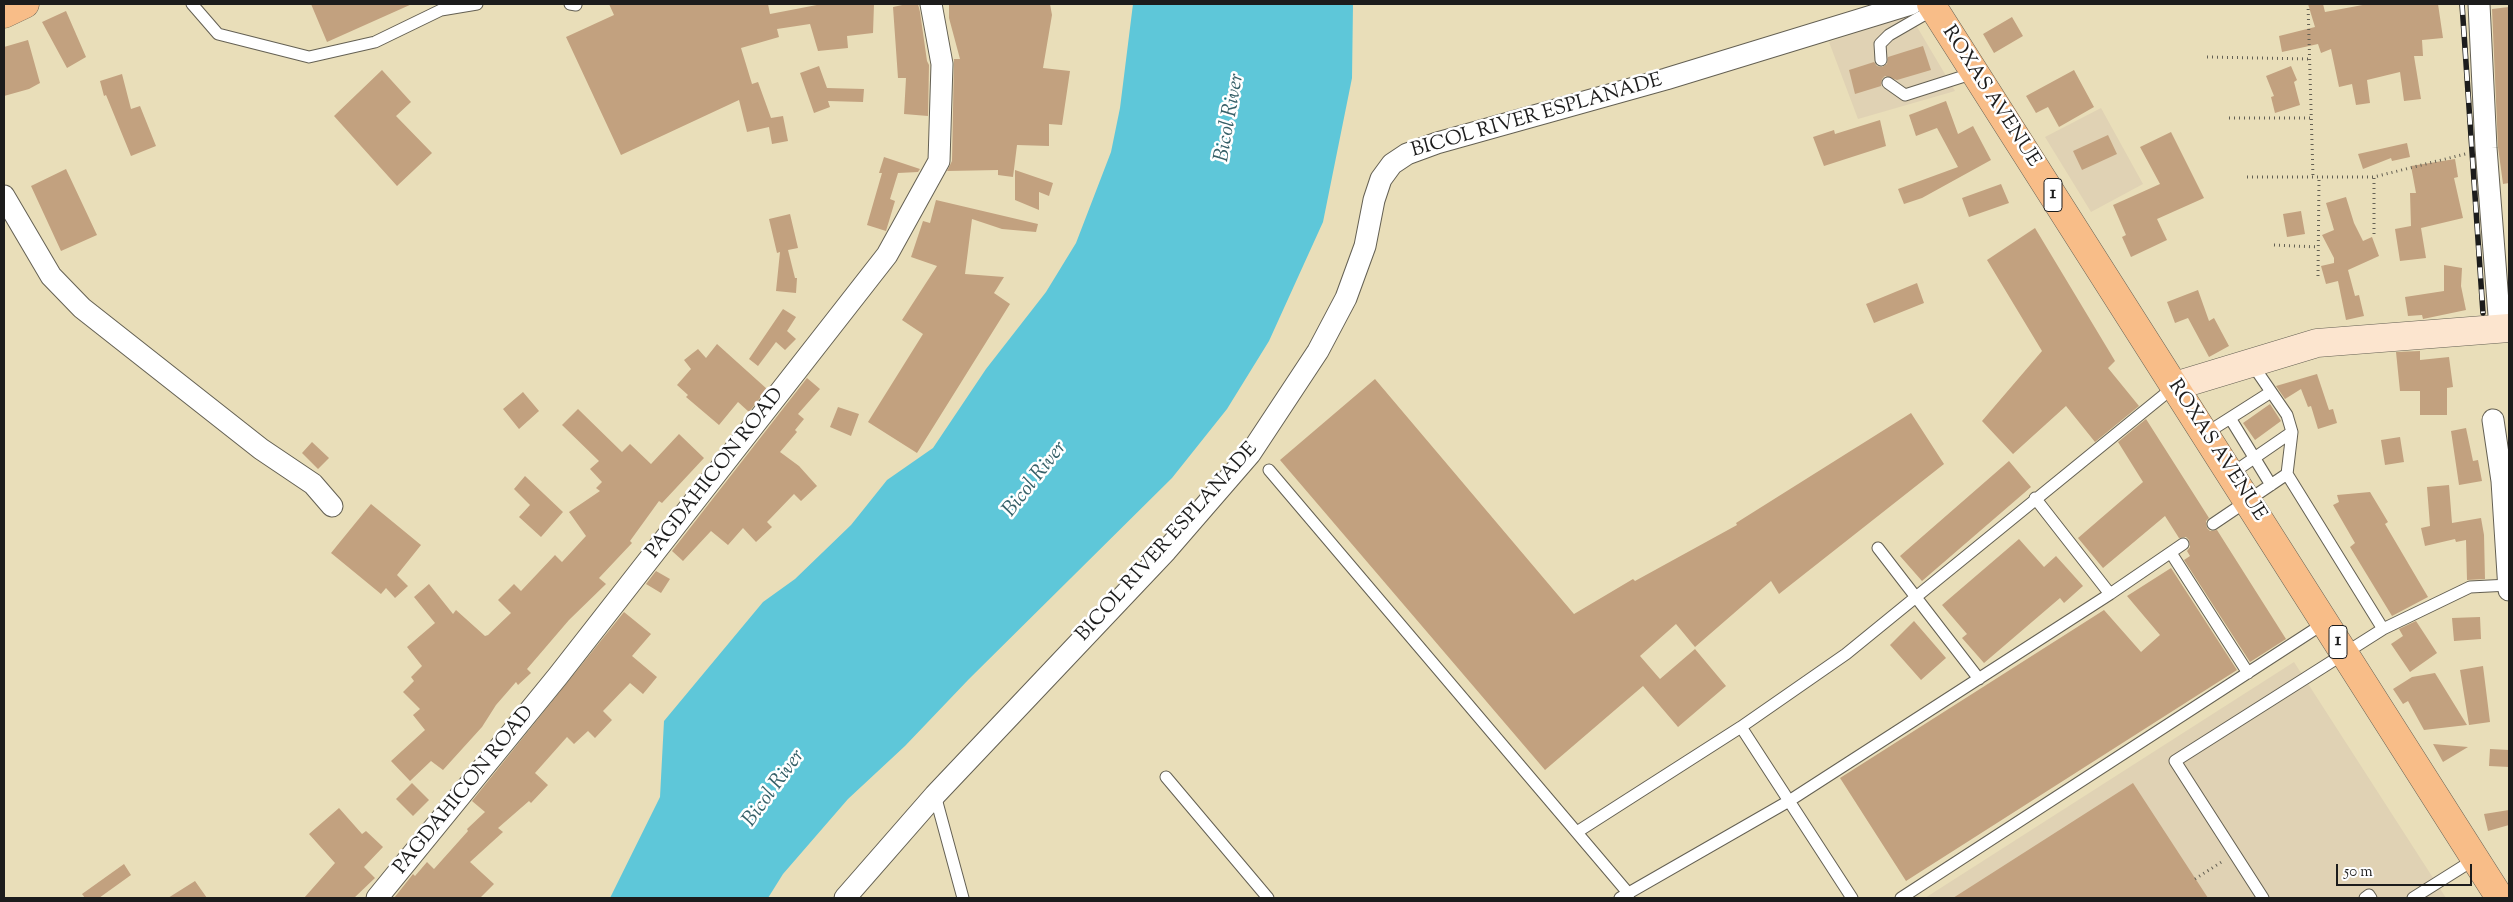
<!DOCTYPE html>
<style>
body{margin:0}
#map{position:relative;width:2513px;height:902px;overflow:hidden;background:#e9deb9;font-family:"Sorts Mill Goudy",serif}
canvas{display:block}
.frame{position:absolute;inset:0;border:5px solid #1c1c1c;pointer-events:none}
.scale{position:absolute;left:2336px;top:864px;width:136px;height:22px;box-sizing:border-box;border:2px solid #1c1c1c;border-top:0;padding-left:6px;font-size:15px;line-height:18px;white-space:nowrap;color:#1c1c1c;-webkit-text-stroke:4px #fff;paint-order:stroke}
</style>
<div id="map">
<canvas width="2513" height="902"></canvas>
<div class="frame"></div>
<div class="scale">50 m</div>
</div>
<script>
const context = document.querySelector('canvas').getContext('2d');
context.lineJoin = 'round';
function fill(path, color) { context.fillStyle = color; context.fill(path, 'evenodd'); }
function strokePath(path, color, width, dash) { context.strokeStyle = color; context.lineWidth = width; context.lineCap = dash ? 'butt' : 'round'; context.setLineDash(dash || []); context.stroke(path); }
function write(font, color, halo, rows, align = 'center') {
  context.font = font + ' "Sorts Mill Goudy",serif'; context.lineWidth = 5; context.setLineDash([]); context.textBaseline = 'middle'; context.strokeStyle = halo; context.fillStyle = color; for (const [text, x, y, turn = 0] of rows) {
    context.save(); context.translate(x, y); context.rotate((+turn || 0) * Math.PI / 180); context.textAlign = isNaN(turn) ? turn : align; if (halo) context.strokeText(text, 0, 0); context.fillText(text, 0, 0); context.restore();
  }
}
const built = new Path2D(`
 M1910,15L1955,91L1858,119L1829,42Z
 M2101,108L2143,184L2091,212L2045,137Z
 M2294,662L2446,898H1925Z`);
const water = new Path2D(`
 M1133,4H1353L1352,78L1323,222L1269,341L1227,409L1172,478L969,679L905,746L848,799L783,874L768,898H610L660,797L664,721L763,602L795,579L851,525L887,480L933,448L986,369L1046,292L1076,243L1111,152L1120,108Z`);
const building = new Path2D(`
 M311,4H412L327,42Z
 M609,4H768L770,14L822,4H874L873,33L847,36L848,48L818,51L810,24L777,29L779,37L741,48L752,84L758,82L771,118L783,116L788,141L772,144L769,127L747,132L739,100L621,155L566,37L614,15Z
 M907,4H918L920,12L927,61L929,65L928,116L904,114L906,78H898L893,7Z
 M949,4H1050L1052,15L1043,68L1070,71L1062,125L1049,124V146L1017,145L1013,177L998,175V170L947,171L952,161L954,59H960L949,18Z
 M2308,4H2323L2325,12L2368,4H2438L2443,38L2422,40L2423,56H2414L2421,99L2404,101L2400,72L2367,80L2370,103L2356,105L2352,84L2339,87L2331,49L2321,53L2318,44L2282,52L2279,36L2315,27Z
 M2509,7V183L2503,184L2498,147L2492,9Z
 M66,11L86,57L67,68L42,22Z
 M2012,17L2023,36L1994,53L1983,34Z
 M28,40L40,83L29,89L4,96V47Z
 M1923,46L1931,70L1897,80L1885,76L1882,79L1881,86L1855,94L1849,70L1874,62L1877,66L1882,67L1887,64L1888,57Z
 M819,66L827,88L864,89L863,102L828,101L830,107L814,113L800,73Z
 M2291,66L2297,80L2294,82L2300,105L2275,113L2271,97L2274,96L2266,76Z
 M382,70L411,102L396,116L432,153L397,186L334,116Z
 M2074,70L2094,107L2059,127L2048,107L2036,113L2026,96Z
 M122,74L131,109L140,106L156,146L131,156L106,95L104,96L100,81Z
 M1946,101L1958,134L1973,126L1991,160L1922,198L1904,204L1898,189L1958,167L1937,128L1916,136L1909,115Z
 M1880,120L1886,146L1824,166L1813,137L1834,130L1835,134Z
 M2171,132L2204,198L2157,219L2167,240L2131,257L2122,237L2126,235L2113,205L2160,184L2140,147Z
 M2108,135L2117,154L2082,170L2073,151Z
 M2407,143L2410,157L2392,161L2391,158L2363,169L2358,154Z
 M884,157L920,169L918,172L898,173L890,199L895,201L886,231L867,225L882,173H879Z
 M2455,159L2458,177L2454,178L2463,218L2421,228L2426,258L2400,261L2395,229L2411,226L2410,193H2416L2411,166Z
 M66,169L97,235L61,251L31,186Z
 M1015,170L1053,183L1049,196L1039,192V210L1015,200Z
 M2001,184L2009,203L1969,217L1962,198Z
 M2346,197L2354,223L2363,241L2372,237L2379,256L2348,270L2355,296L2359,295L2364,316L2346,320L2338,281L2326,284L2321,266L2334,263V258L2322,235L2334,230L2326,203Z
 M936,200L1038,224L1036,232L1002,229L972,219L965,274L1004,277L994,293L1010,304L917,453L868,422L923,334L902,320L937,266L911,257L923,221L930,223Z
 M2301,211L2305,234L2287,237L2283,214Z
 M790,214L798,248L788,250L795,278H797L796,293L776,291L780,252L777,253L769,219Z
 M2035,228L2115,361L2108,368L2139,406L2095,442L2066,406L2013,454L1982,421L2042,351L1987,260Z
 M2444,265L2462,268L2461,286L2466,310L2423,319L2422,315L2408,316L2405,297L2444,291Z
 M1917,283L1924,303L1874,323L1866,304Z
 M2198,290L2209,321L2214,318L2229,346L2209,357L2188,318L2175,323L2167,302Z
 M783,309L796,317L787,331L796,339L785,350L776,342L758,366L749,359Z
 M717,344L767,389L749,412L738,402L719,425L686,397L688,395L677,385L691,369L684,360L698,349L706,358Z
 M2420,351V360L2449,357L2453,387L2447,388V415H2420V391H2400L2396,352Z
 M2317,374L2329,410L2333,409L2337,423L2318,429L2311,406L2308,407L2301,389L2285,399L2276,386Z
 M807,378L820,389L798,414L804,419L795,430L797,432L780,452L799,466L817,486L801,501L794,494L767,522L772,527L756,542L743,528L728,545L711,531L683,561L672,551Z
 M1375,379L1574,614L1633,579L1635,581L1737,525L1736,523L1911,413L1944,464L1779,594L1771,581L1695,647L1676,624L1640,656L1660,679L1695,649L1726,686L1678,727L1643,686L1545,770L1280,460Z
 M523,392L539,411L519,429L503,409Z
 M2270,404L2281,421L2255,440L2243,423Z
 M838,407L859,414L851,436L830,427Z
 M578,409L622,452L630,444L651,464L679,434L704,458L662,503L659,501L630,541L632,543L599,578L606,584L569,620L527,669L531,673L518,685L516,682L496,705L482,727L443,770L431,761L410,781L391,761L425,730L413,715L420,709L403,692L414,681L411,677L422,666L407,647L435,623L414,597L429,584L453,614L456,610L485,636L488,635L511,613L498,600L514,584L521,591L555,555L562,562L586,536L569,512L600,491L596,488L602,482L590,469L599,461L562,425Z
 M2146,419L2209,518L2206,521L2207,528L2210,531L2217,530L2286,639L2250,662L2184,560L2190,556L2187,551L2190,547L2189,540L2186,537L2179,538L2165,516L2103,568L2078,538L2143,482L2118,442Z
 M2466,428L2473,461L2478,460L2482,481L2459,485L2451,431Z
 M2400,437L2404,462L2385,465L2381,440Z
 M312,442L329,458L318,469L302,453Z
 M2009,461L2031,487L1922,581L1900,556Z
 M525,476L563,512L541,537L519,517L530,505L514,489Z
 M2449,485L2452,523L2481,518L2484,535L2485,579L2467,580L2466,540L2456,542L2455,539L2425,546L2421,528L2430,526L2427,487Z
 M2370,492L2388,522L2385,524L2428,597L2392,616L2350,547L2355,543L2333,505L2339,502L2337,495Z
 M371,504L421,545L397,575L408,586L395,598L386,588L381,594L331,553Z
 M2019,539L2044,567L2056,556L2083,586L2064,603L2060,598L1984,663L1962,638L1967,634L1942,605Z
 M2171,568L2237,670L1906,881L1840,778L2104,610L2141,652L2160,635L2127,596Z
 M656,571L670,579L661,593L646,584Z
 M624,612L651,634L632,656L657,677L643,694L630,683L603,711L612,720L595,738L588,731L574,744L567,737L535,773L548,785L531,803L529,801L498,828L503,832L470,862L494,884L480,898H394L413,874L415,876L427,862L434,869L468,831L467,829L485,812L472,801Z
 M2480,617L2481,639L2454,641L2452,618Z
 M1914,621L1946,658L1921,680L1890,645Z
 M2416,621L2437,653L2410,672L2391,644L2403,636L2399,629Z
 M2483,666L2490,722L2469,725L2460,670Z
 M2435,673L2467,725L2424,730L2408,701L2403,704L2393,689L2412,677Z
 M2433,744L2468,747L2443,762Z
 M2490,749L2509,750V767L2489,766Z
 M412,783L429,800L413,816L396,799Z
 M2133,783L2208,898H1953Z
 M339,808L362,834L366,831L383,847L364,867L375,878L354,898H304L335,863L309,834Z
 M2509,810V825L2488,831L2484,814Z
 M124,864L131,875L99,898H85L82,894Z
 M195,881L207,898H168Z`);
const path = new Path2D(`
 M2308,4L2313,177
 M2207,57L2309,59
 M2229,118H2311
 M2247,177H2374L2469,153
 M2374,234V177
 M2274,245L2318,247
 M2318,276L2319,177
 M2195,879L2223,861`);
const lane = new Path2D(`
 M192,4L218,34L309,57L375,42L441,10L477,4
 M570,4L576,5
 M1881,60L1880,44L1889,35L1934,9
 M1888,83L1905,95L1974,73
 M2252,364L2287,415L2292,432L2287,474L2383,629
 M2230,418L2271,485
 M2205,434L2271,392
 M1269,470L1629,894
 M2231,474L2292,432
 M2035,498L2110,594
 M2213,524L2287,474
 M1878,548L1979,679
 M2171,553L2248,673
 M1741,727L1852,898
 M1166,777L1268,898
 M935,795L963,898
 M1577,832L1741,727L1846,654L2175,386
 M1620,898L1789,801L2110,594L2183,544
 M1901,898L2326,622
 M2263,898L2175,761L2383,629L2470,587L2509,585
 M2365,898L2369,895L2371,898
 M2413,898L2475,859`);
const street = new Path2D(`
 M2479,4L2486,148L2500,328
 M4,196L51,276L82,308L261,449L313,484L332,506
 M2493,420L2502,481L2509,590
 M377,898L558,676L887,255L939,161L942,64L931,4
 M845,898L935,795L1166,551L1250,454L1318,351L1346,298L1365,246L1374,200L1381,179L1392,164L1407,154L1437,143L1666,79L1911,4`);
const secondary = new Path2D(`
 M2175,386L2317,343L2509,328`);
const highway = new Path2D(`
 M1931,4L2500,898
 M4,14L25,4`);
const rail = new Path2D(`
 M2462,4L2483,313`);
const shields = [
 [2053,195,18],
 [2338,642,18]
];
const shieldNames = [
 ["1",2053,195],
 ["1",2338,642]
];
const streetNames = [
 ["ROXAS AVENUE",1990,97,57],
 ["BICOL RIVER ESPLANADE",1537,117,-16],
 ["ROXAS AVENUE",2216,451,57],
 ["PAGDAHICON ROAD",716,474,-52],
 ["BICOL RIVER ESPLANADE",1168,543,-48],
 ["PAGDAHICON ROAD",465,791,-51]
];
const waterNames = [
 ["Bicol River",1231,118,-80],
 ["Bicol River",1036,480,-52],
 ["Bicol River",775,789,-54]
];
fill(built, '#e0d2b4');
fill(water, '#5ec7d9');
fill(building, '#c2a17f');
strokePath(lane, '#646053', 13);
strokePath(street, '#646053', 23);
strokePath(secondary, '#646053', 29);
strokePath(highway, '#646053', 29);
strokePath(path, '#646053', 3, [1, 4]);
strokePath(lane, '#fff', 11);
strokePath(street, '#fff', 21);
strokePath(secondary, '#fce5cf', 28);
strokePath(highway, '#f8bd88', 28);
strokePath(rail, '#1c1c1c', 5.5);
strokePath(rail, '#fff', 4, [11]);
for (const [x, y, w] of shields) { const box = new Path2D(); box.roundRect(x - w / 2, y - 16.5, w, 33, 4); context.fillStyle = '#fff'; context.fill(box); strokePath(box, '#1c1c1c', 1); }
write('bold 19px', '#1c1c1c', null, shieldNames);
write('20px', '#1c1c1c', '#fff', streetNames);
write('italic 21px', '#366068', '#fff', waterNames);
</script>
